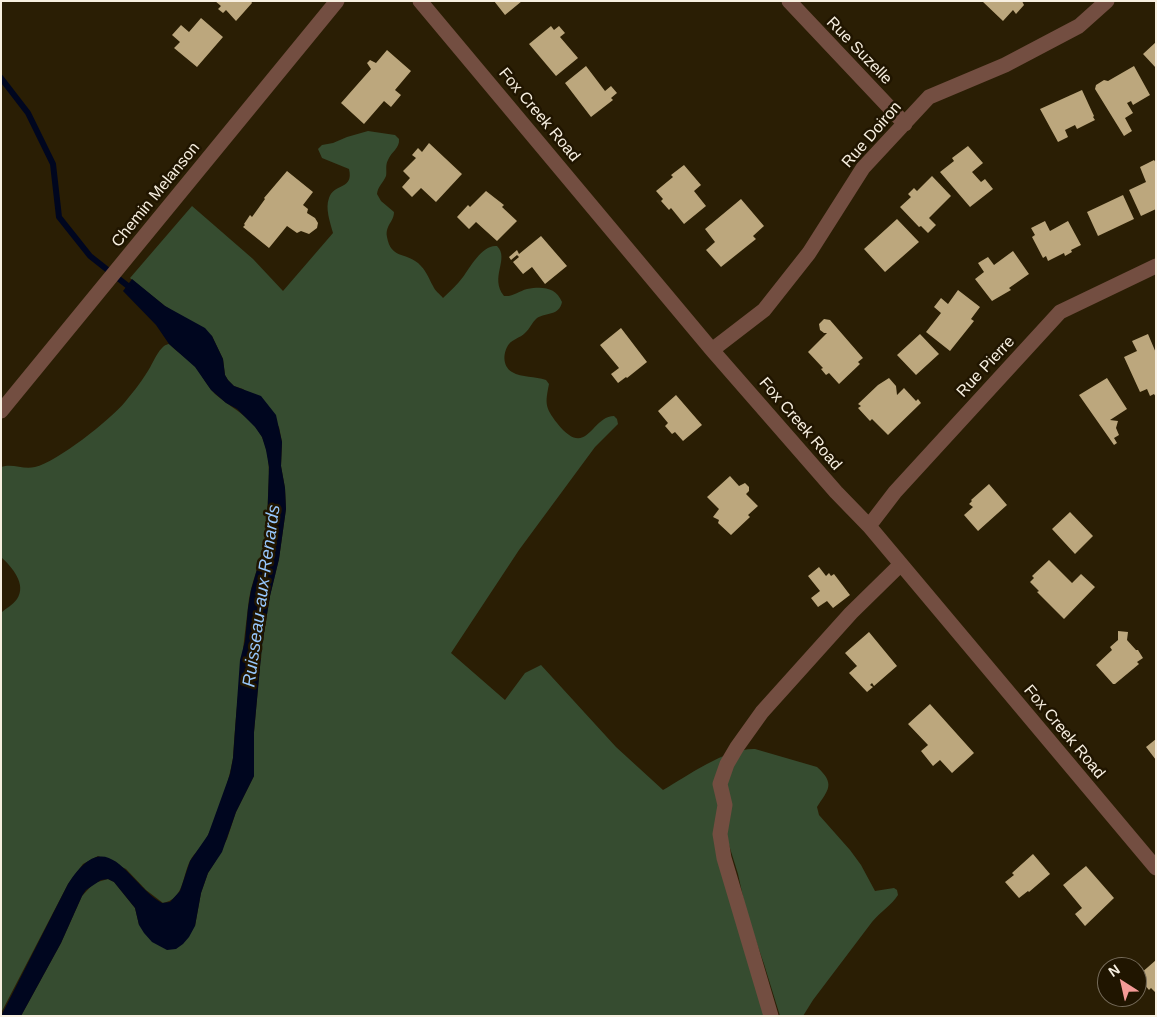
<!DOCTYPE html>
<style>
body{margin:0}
#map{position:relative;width:1157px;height:1017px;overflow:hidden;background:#2a1e04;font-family:Helvetica,sans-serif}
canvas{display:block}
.frame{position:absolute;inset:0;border:2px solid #f7efe0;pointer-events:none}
.north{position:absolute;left:1097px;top:957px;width:50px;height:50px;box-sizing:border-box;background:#201500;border:1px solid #766c5a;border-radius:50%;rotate:325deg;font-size:14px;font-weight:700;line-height:20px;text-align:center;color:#f7efe0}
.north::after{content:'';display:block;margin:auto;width:18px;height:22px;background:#f59b97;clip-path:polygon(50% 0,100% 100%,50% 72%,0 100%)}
</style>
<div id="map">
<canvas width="1157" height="1017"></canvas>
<div class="frame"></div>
<div class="north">N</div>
</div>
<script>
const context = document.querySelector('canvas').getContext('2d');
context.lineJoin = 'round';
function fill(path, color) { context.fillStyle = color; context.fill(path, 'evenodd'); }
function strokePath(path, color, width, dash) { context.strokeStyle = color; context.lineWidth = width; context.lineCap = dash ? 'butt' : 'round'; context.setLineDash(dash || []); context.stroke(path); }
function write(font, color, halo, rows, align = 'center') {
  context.font = font + ' Helvetica,sans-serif'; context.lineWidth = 5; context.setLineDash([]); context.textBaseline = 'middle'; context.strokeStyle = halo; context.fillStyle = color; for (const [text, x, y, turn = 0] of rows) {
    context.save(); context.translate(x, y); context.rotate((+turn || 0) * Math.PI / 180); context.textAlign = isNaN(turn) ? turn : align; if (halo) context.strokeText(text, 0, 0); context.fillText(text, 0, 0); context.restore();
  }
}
const green = new Path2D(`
 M368,131L395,135L399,139C400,148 391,152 388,160C385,165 387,171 386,176C383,183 378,186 377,194L381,201L394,212C394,222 385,225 387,237C391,259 405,252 418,263C426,270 428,277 433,286C435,291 440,294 443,298C450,291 457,285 463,277C470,267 483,244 497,246C510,259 489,277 504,296C513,297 519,291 527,289C542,286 556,287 562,302C559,316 547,312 537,318C532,322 530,329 525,333C520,338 513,339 509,344C503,352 502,366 512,372C522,378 535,376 546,380L549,384C545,404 545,407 557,423C587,461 591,416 614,416L617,419L618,424L595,447L519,550L451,653L505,700L525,673L541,665L616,747L663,790C689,775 726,748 755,749L817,767C836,784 828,790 817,807L819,815L850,850L861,865L875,891L894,888L897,890L898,895C892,905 880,912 872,922L813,1000L803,1016H780L764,964L747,915L738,874L729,845L718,822L767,1016H21L61,943L82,896L94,883L108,879L114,882L135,908L139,925L195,926L201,893L208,873L215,862L227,839L236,812L254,776V732L262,645L270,596L279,559L286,509L285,488L281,466L282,442L279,427L243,389L234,386L228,380L225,375L223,359L212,336L165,306L130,278L192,206L253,259L283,291L333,233C330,222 325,208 329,198C334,183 354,190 349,169L322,158L318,149L322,145L333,143L347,137Z
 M169,344C177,352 187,358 195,366C202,375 207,386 215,394C231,408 252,417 262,437C271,456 269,476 268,496C267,512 269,527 265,542C260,564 250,584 248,607C242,658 236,707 233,758C228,785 219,814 206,839C202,847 194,853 190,861C182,877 184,899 163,903L146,890L126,869L98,856L83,864L68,884L1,1013V613C6,608 13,605 17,599C27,584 12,567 1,557V467C13,463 23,470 35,467C57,462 110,420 125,402C132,393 140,384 146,374C152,366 155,355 162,348C165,345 165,345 169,344Z`);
const water = new Path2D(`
 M132,279L165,306L205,328L212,336L223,359L225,375L228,380L234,386L261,396L276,415L282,442L281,466L285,488L286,509L279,559L270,596L262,645L254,732V776L236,812L222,852L208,873L201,893L195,926L189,937L183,944L176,949L167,950L152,942L144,933L139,925L135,908L114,882L108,879L101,880L86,890L82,896L61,943L21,1016H1L68,884C108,821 127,883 162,903L170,902L180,891L190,861L208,835L230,774L233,758L240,660L245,641L248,608L251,590L265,542L267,529L269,467L266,450L262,437L255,427L237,409L226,403L211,390L195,367L169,344L156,325L123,291Z`);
const stream = new Path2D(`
 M1,78L28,113L53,164L59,217L90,256L133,290`);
const building = new Path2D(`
 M215,1H251L252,3L236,21L226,10L223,13L218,9L221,6Z
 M494,1H522L505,15Z
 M982,1H1022L1024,5L1016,14L1013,10L1003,21Z
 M201,18L223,37L197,67L174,48L180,42L172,35L181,25L189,32Z
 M551,26L554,30L559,26L565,33L560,37L578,58L556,76L529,44Z
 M1156,42V68L1143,54Z
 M387,50L411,71L395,90L401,95L391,107L384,101L364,124L341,103L371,69L367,63L370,60L376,63Z
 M586,66L605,91L611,86L617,93L611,98L613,100L591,117L565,83Z
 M1134,66L1150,95L1133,105L1131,101L1127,103L1133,113L1125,118L1132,131L1124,136L1095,89L1096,85L1104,80L1108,81Z
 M1082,90L1094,116L1093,117L1095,120L1077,129L1075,125L1065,130L1068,137L1058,142L1040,109Z
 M429,143L462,174L436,202L421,188L412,197L402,187L410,178L403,171L416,158L412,155L418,148L422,152Z
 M968,146L983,163L972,172L981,182L985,179L993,189L970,207L940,172L954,161L952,158Z
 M1154,160L1156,163V209L1141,216L1129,190L1146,182L1140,167Z
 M684,165L701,185L694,191L706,206L684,224L671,208L669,210L661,201L663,199L656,191L673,177L671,175Z
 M287,171L313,192L303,205L308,209L307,213L315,218L318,223L317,228L309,234L301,231L297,233L287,226L269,248L243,227L245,225L244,224L250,215L252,217L265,199L264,198Z
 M932,176L951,196L929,218L936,225L928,233L921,226L919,227L900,207L911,197L908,194L914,188L917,191Z
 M486,191L504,205L502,207L517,221L497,241L476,222L469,229L457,217L468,205L470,207Z
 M1123,195L1134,219L1098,236L1087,212Z
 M741,199L764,226L753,236L756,239L721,267L706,250L715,242L705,229Z
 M897,219L919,242L885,272L864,249Z
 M1045,221L1050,231L1068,221L1081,245L1071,250L1072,252L1065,256L1064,253L1048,261L1046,256L1043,258L1032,237L1035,235L1031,228Z
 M541,236L567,266L545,284L532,267L523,274L513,262L519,257L517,255L511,260L509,257L517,250L519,254Z
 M1013,251L1029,274L1009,288L1011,290L992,301L975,279L984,272L978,263L988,257L994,265Z
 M958,290L980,307L971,319L974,321L950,351L926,332L941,313L934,307L941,298L948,304Z
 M824,319L830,320L863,358L858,362L860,364L839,384L829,373L826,375L821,369L823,368L808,352L827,333H824L820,330L819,324Z
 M621,328L647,362L627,378L626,377L618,383L611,374L619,368L600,345Z
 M920,334L939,354L916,375L897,355Z
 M1148,334L1156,353V397L1154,394L1150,396L1147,389L1140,392L1124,357L1137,351L1132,341Z
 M889,378L896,386L897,395L904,388L916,401L918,399L921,403L888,435L872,419L870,421L858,408L861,406L858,404L878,385Z
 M1107,378L1127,409L1110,420L1118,421L1116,428L1119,435L1114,438L1117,443L1114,445L1079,395Z
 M676,395L702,425L683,441L675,432L672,434L665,426L668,423L658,411Z
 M730,476L739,486L745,483L749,487V491L746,494L758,506L748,515L750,517L731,535L718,523L719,520L713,517L719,509L707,497Z
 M989,484L1007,505L978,531L964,515L973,507L969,504L972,501L971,500Z
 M1070,512L1093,536L1075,554L1052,529Z
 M1049,560L1072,583L1081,574L1095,587L1064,619L1037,592L1039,591L1030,582L1034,578L1032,576Z
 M819,567L826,576L829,573L831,576L834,574L850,595L833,608L827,601L818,607L811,598L820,591L808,576Z
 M1118,631L1128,632L1127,640L1136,650H1138L1143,658L1137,662L1139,664L1115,684H1113L1096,665L1112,650L1110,647L1118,640Z
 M869,632L897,666L874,686L872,683L870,685L873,687L867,692L849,673L857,666L845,653Z
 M930,704L974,753L952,773L940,760L933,766L921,751L928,745L908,724Z
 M1156,739V760L1146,747Z
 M1033,854L1050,874L1029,892L1028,891L1019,898L1005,882L1014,875L1012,873Z
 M1086,866L1114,898L1085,926L1075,914L1082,908L1063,885Z
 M1156,960V993L1151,988L1149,990L1139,978L1142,976L1140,974Z`);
const minor = new Path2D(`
 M420,1L712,350L836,492L869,526L1156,868
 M789,1L905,124
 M712,350L764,310L809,253L863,168L929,97L1005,65L1079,26L1107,1
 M1,411L337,1
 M869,526L895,492L1060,312L1156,266
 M771,1016L724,858L720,834L725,805L720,784L727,764L737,747L762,712L851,613L901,564`);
const streetNames = [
 ["Rue Suzelle",859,51,46],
 ["Fox Creek Road",539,115,50],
 ["Rue Doiron",872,135,-49],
 ["Chemin Melanson",156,195,-51],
 ["Rue Pierre",986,367,-47],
 ["Fox Creek Road",800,424,49],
 ["Fox Creek Road",1064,732,50]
];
const waterNames = [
 ["Ruisseau-aux-Renards",262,596,-82]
];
fill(green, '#364c30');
fill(water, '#00061f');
strokePath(stream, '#00061f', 6);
fill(building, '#bca77d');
strokePath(minor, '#734e41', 15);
write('16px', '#f7efe0', '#201500', streetNames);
write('italic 18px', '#97c7fc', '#201500', waterNames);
</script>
